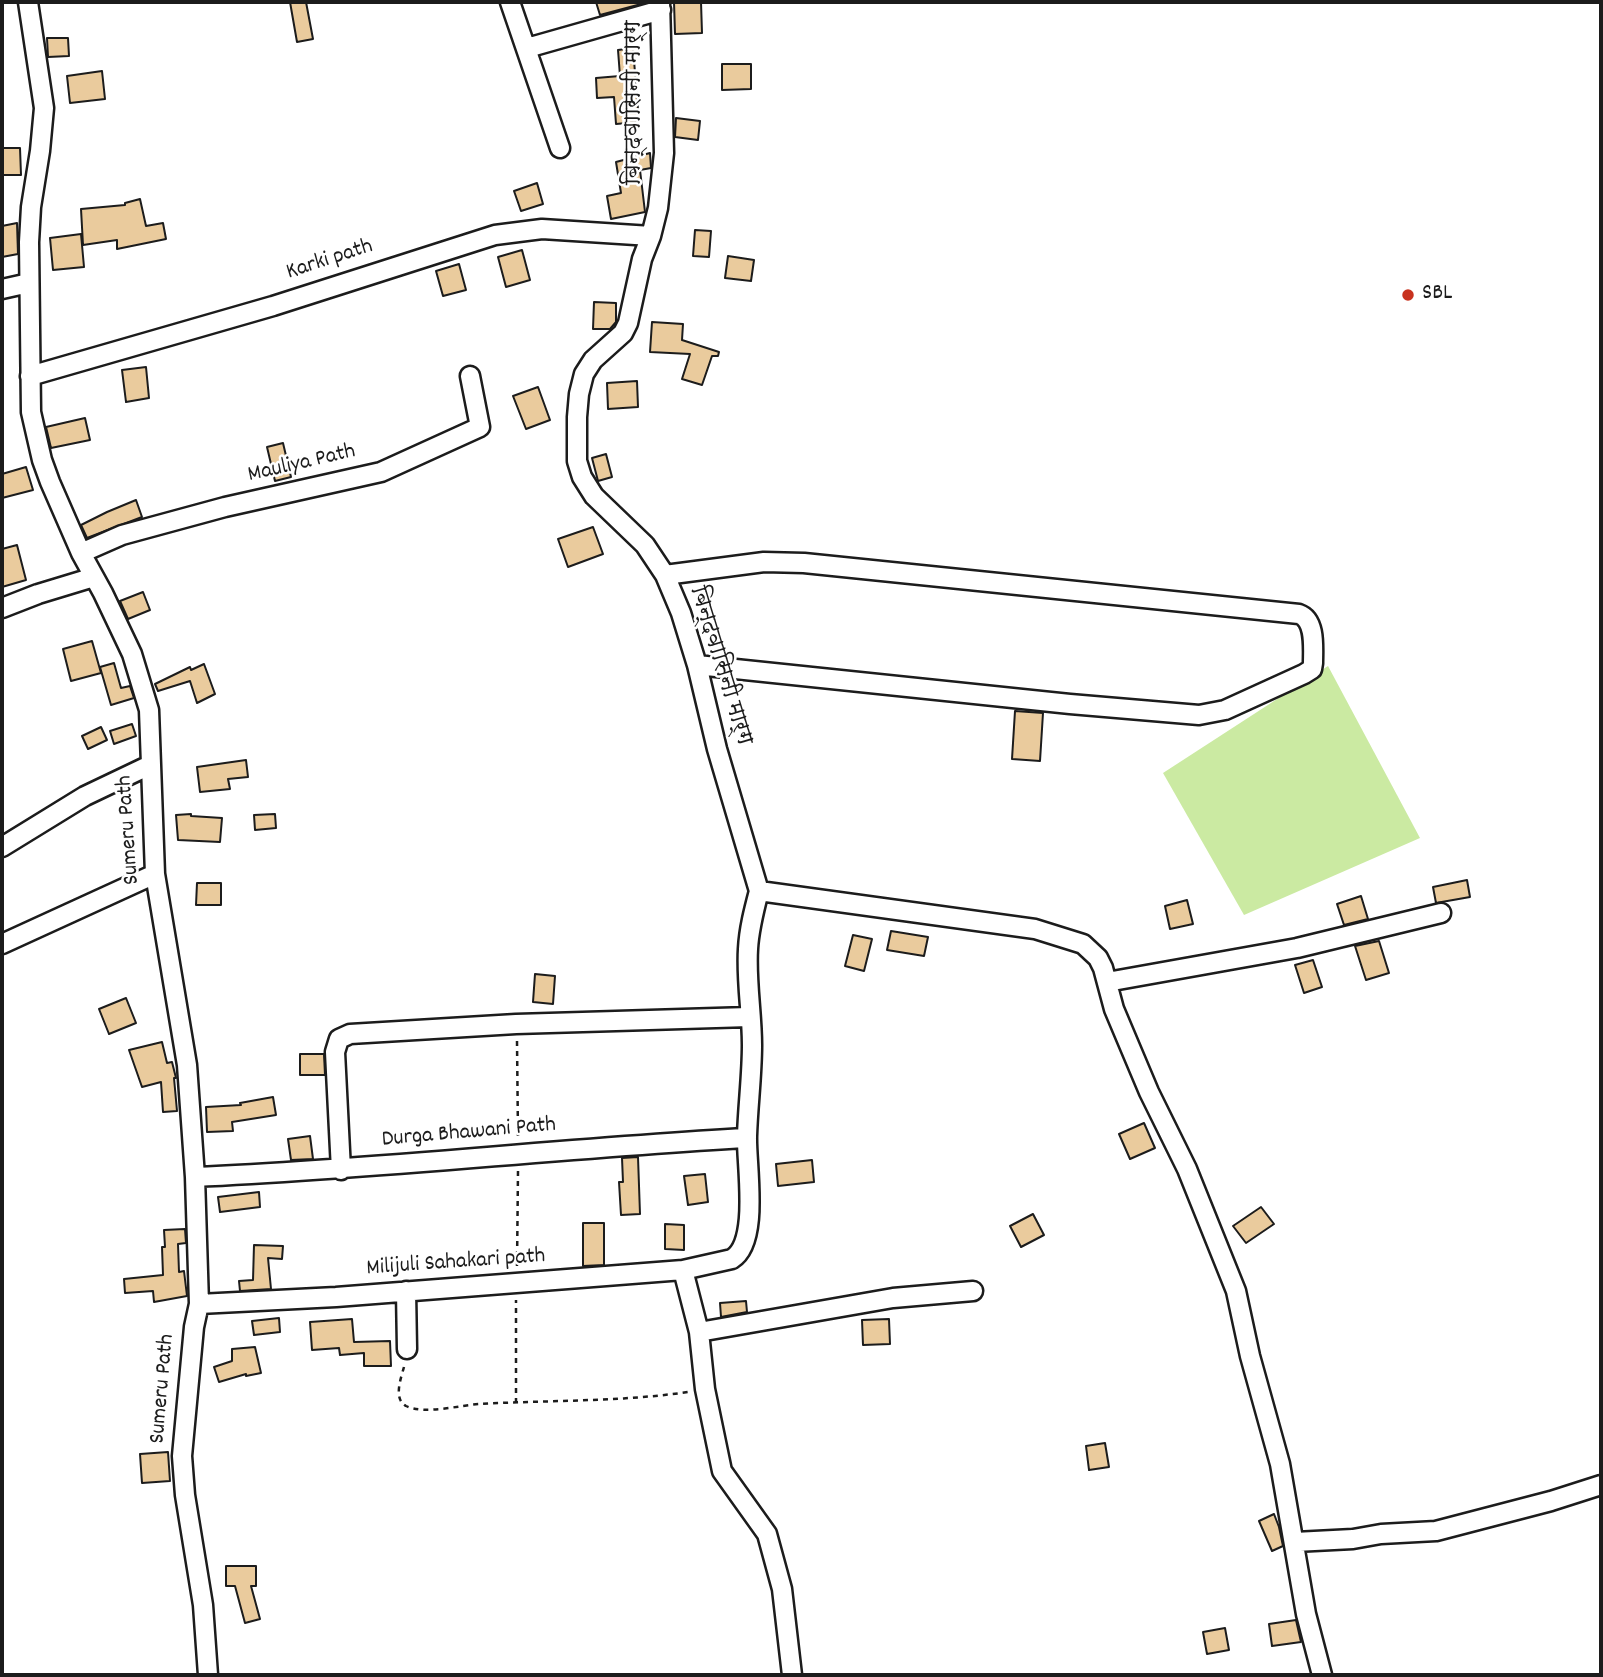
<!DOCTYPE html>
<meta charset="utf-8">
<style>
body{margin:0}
#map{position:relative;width:1603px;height:1677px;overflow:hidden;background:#fff;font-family:Dekko,sans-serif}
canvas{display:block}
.frame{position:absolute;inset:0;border:4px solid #1c1c1c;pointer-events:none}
</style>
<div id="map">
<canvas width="1603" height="1677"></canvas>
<div class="frame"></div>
</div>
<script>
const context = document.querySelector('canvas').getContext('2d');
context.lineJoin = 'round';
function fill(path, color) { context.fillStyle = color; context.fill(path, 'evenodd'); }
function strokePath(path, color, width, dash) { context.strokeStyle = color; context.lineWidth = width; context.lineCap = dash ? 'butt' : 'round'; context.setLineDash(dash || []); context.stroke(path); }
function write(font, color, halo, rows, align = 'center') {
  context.font = font + ' Dekko,"Playpen Sans Deva",sans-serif'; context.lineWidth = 5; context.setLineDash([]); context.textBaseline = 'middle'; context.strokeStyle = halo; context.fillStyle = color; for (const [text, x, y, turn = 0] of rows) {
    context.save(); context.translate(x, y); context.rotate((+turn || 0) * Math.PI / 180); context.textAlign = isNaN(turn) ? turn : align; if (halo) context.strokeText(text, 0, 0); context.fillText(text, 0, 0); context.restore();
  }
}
const green = new Path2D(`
 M1328,666L1420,838L1244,915L1163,773Z`);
const building = new Path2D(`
 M290,2H306L313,39L297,42Z
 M596,2H644L645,3L600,15Z
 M674,2H701L702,33L675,34Z
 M47,38H68L69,56L48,57Z
 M633,48L639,122L616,124L614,97L597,98L596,78L620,76L618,50Z
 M722,64H751V89L722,90Z
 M102,71L105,99L70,103L67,76Z
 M676,118L700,121L698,140L675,137Z
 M2,148H20L21,175H2Z
 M650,153L651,168L640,170L645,212L611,219L607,196L621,193L616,162Z
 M537,183L543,204L521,211L514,191Z
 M140,199L146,226L163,223L166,239L117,249V240L83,245L81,209L125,205V203Z
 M17,223L18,254L2,257V226Z
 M695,230L711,231L709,257L693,256Z
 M81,234L84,267L53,270L50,238Z
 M522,250L530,280L506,287L498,257Z
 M728,256L754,260L751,281L725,278Z
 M459,264L466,290L443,296L436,271Z
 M594,302L616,303V322L610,329H593Z
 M652,322L683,324L682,340L719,352L718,356H712L702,385L682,379L690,354L650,352Z
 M146,367L149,398L126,402L122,370Z
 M637,381L638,407L608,409L607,383Z
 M538,387L550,420L526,429L513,396Z
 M85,418L90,440L51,448L46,427Z
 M283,443L291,477L275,481L267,447Z
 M606,454L612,477L598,481L592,458Z
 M26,467L33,490L2,498V474Z
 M136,500L142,517L87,538L81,525L107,512Z
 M593,527L603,554L568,567L558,539Z
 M17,545L26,580L2,587V549Z
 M143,592L150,610L128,619L120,601Z
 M92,641L101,673L71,681L63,649Z
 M114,663L121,688L130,686L134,698L111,705L100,667Z
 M204,664L215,694L197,703L190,681L158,691L155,684L190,667L191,670Z
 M1015,711L1043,713L1040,761L1012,759Z
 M132,724L136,736L114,744L110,731Z
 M101,727L107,740L88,749L82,736Z
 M246,760L248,777L228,779L230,789L200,792L197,767Z
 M191,814V816L222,818L220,842L178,840L176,815Z
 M275,814L276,828L255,830L254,815Z
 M1467,880L1470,897L1436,903L1433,887Z
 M197,883H221V905H196Z
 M1361,896L1368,919L1344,925L1337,904Z
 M1187,900L1193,924L1170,929L1165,906Z
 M891,931L928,937L924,956L887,950Z
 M853,935L872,939L864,971L845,966Z
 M1379,941L1389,973L1366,980L1355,946Z
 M1313,960L1322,987L1304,993L1295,965Z
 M535,974L555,976L553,1004L533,1002Z
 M126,998L136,1023L109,1034L99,1009Z
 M162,1042L167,1063L172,1062L176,1078H174L177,1111L163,1112L161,1082L142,1087L129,1050Z
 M300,1054H324L325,1075H300Z
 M273,1097L276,1115L232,1122L233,1131L207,1132L206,1107L241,1105L240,1103Z
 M1144,1123L1155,1148L1130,1159L1119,1134Z
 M310,1136L313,1159L291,1160L288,1139Z
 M638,1157L640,1214L621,1215L619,1182H623L622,1158Z
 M812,1160L814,1182L778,1186L776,1164Z
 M705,1174L708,1202L688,1205L684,1176Z
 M259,1192L260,1207L220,1212L218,1197Z
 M1261,1207L1274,1224L1246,1243L1233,1226Z
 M1033,1214L1044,1235L1021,1247L1010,1226Z
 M583,1223H604V1265L583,1266Z
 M665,1224L684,1225V1250L665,1249Z
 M185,1229L186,1243L178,1244L179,1272L184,1271L187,1296L154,1302L153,1291L125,1293L124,1279L163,1275L162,1247H165L164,1230Z
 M254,1245L283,1246L282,1259L268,1258L271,1289L240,1291L239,1281L253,1280Z
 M746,1301L747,1312L721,1317L720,1303Z
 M279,1318L280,1332L254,1335L252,1321Z
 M352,1319L354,1342L390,1341L391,1366H364V1353L340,1355L339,1348L312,1350L310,1322Z
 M889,1319L890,1344L863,1345L862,1320Z
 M255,1347L261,1373L246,1376V1374L219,1382L214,1367L232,1361V1349Z
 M1105,1443L1109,1467L1089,1470L1086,1446Z
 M168,1452L170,1481L142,1483L140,1454Z
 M1274,1514L1279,1527L1283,1546L1272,1551L1259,1521Z
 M226,1566H256V1586H251L260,1619L245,1623L235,1586H226Z
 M1296,1620L1301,1642L1272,1646L1269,1624Z
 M1225,1628L1229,1650L1207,1654L1203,1632Z`);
const path = new Path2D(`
 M517,1041L518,1136
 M517,1266L518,1171
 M404,1367C401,1378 393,1399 406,1406C424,1415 461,1405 480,1404C550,1400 619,1402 688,1392
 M516,1403V1300`);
const minor = new Path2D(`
 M28,2L44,108L40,151L31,207L29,242L31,412L42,460L50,482L81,553L103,593L132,654L149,710L155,874L187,1065L195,1177L199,1304L194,1327L182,1456L185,1495L203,1605L208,1675
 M510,2L560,148
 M660,2L664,153L658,208L651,236L642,259L628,323L623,333L593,360L584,374L579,394L577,417V461L582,477L594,496L645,545L665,575L681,613L697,665L717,749L759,891
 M527,48L661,10
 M2,289L29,283
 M30,376L273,306L495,235L542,229L651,236
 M81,553L122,535L225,507L381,472L480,427L470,376
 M665,575L764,562L804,563L1299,614C1316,620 1313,648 1313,663L1312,669L1304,674L1225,710L1199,715L1070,704L697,665
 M2,608L38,594L94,577
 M2,847L85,796L150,765
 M759,891L1035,929L1083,944L1098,958L1103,968L1114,1009L1149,1092L1187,1169L1236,1291L1250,1356L1280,1464L1306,1614L1322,1675
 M2,944L155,874
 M1107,982L1297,948L1441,913
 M341,1170L335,1052L339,1039L350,1034L516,1024L749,1017
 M195,1177C379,1169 563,1148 747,1138
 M683,1270L699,1332L705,1389L722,1471L767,1534L782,1589L792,1675
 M406,1291L407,1349
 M199,1304L336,1297L683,1270L732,1259C760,1242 746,1164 747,1136C748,1105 752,1075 752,1045C752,1013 746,981 748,949C749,929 754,910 759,891
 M699,1332L893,1298L973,1291
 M1295,1542L1353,1539L1381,1534L1436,1531L1551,1501L1601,1485`);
const markers = [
 [1408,295,7,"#c8321e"]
];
const streetNames = [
 ["बिन्दवासिनी मार्ग",636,103,-90],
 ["Karki path",330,261,-18],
 ["Mauliya Path",302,465,-13],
 ["बिन्दवासिनी मार्ग",719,666,73],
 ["Sumeru Path",130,830,-94],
 ["Durga Bhawani Path",469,1134,-5],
 ["Milijuli Sahakari path",456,1264,-4],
 ["Sumeru Path",164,1389,-85]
];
const poiNames = [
 ["SBL",1422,295]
];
fill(green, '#cbeaa2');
fill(building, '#eacb9d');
strokePath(building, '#1c1c1c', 2);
strokePath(minor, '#1c1c1c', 23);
strokePath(path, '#1c1c1c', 2.5, [5, 5]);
strokePath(minor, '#fff', 18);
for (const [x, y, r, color] of markers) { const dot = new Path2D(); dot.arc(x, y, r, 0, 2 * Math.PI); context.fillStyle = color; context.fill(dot); strokePath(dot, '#fff', 2.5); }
write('23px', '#1c1c1c', '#fff', streetNames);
write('23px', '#1c1c1c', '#fff', poiNames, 'left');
</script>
